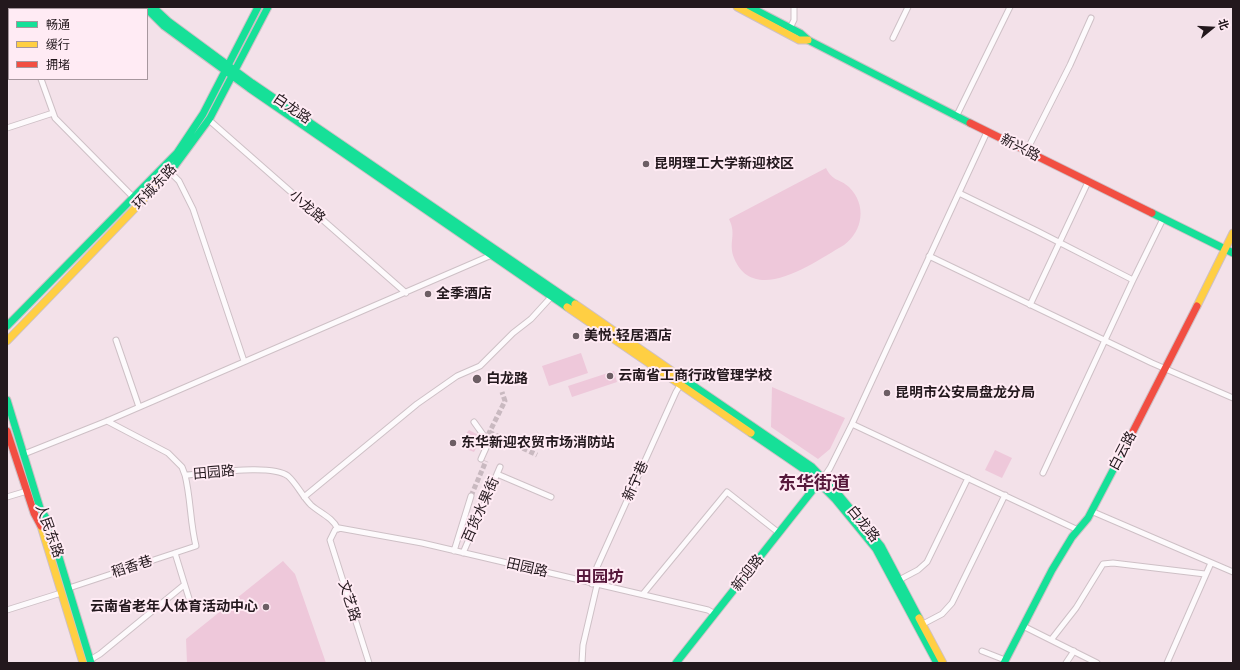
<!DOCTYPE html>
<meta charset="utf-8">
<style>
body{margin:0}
#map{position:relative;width:1240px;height:670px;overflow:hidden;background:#f3e1e9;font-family:"Noto Sans","Noto Sans SC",sans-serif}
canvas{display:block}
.frame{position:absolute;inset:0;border:8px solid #23181d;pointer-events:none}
.legend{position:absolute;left:8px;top:8px;width:140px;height:72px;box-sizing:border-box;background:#ffebf4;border:1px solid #a7979e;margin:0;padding:5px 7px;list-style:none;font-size:12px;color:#23181d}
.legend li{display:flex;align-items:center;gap:8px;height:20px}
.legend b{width:20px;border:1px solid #a7979e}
.north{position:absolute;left:1192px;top:8px;width:40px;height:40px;-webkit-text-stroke:3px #ffebf4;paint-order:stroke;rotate:72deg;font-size:11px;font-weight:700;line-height:16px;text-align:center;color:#23181d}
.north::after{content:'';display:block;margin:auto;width:14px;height:18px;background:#23181d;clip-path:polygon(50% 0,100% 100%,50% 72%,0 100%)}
</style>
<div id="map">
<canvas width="1240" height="670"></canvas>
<div class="frame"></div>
<ul class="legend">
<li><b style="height:5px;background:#16e098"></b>畅通</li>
<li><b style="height:5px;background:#ffcf43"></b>缓行</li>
<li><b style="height:5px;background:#f24e42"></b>拥堵</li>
</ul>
<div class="north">北</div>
</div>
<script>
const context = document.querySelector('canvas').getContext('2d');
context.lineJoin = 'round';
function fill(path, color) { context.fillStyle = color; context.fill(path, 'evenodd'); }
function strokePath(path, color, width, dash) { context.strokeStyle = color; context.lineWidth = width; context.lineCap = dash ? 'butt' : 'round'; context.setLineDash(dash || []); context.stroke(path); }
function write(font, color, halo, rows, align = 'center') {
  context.font = font + ' "Noto Sans","Noto Sans SC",sans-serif'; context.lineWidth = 4; context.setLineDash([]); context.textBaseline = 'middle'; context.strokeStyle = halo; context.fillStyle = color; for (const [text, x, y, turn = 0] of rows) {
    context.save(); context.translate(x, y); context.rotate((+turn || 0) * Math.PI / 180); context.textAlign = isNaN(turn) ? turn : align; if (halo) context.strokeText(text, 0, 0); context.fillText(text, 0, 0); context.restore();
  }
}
const green = new Path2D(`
 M826,168C833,182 839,178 849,187C867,205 863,231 844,245C816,261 754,307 734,258C728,242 737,235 729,219Z
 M581,353L588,373L549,386L542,366Z
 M614,371L617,382L572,397L568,386Z
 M772,387L845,418L830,449L818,459L771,427Z
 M469,430L482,437L474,452L466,449L463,444L465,435Z
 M995,450L1012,458L1002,478L985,470Z
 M283,561L295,574L326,663H187L186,639Z`);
const streetTunnel = new Path2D(`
 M489,432L537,455
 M488,435L505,401L502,392
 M471,496L486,461`);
const street = new Path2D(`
 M17,7L18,9
 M790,28L794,20V7
 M893,38L908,7
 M41,79L55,118L134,198
 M956,117L1010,7
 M209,120L406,293
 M7,128L53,113
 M1026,152L1070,65L1091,18
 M170,172L179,181L193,209L244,361
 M959,193L1037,231L1133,280
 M929,256L1152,363L1233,398
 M1030,305L1088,182
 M116,340L139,407
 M107,421L168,453L182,467L185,475C207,474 271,463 288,476C297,484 302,496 311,505C320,513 332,517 338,529
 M474,422L484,436L490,439L481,459
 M852,424L1078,530
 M24,454L107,421L494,254
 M1043,473L1133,280L1163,219
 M497,474L551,497
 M822,480L830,468L852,424L987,132
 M7,497L27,491
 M304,497L417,404L457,376L480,366L513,333L531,319L552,296
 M1091,511L1233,572
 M454,551L471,496
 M175,553L191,605
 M463,553L500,467
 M899,580L918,570L927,562L968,478
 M592,584L597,567L676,392L682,382
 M69,588L196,546C190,523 191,499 185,475
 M643,594L727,492L779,533
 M7,610L61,593
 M923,624L942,614L952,603L1005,495
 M1023,626L1097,663
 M1051,640L1076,608L1103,564L1113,563L1205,574
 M982,651L1005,660
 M90,660L100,654L184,585
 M369,663L330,540L335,530L339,528L422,543L708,610L715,614
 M582,663L583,645L597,585
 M1066,663L1074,651
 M1167,663L1211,563`);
const fast = new Path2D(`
 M153,7L168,21L252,83L575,304
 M750,7L800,33L808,40L970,123
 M147,9L164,26L249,88L567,307
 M171,171L210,118L268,7
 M1152,213L1233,253
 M7,326L177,153L203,114L258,7
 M679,376L812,467L839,495L881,546L919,618
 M7,400L40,508L48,521L91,663
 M751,433L808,472L835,499L876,549L937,663
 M676,663L819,482
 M1004,663L1052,570L1072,537L1088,518L1122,453`);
const slow = new Path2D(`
 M737,7L799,40H808
 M575,304L679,376
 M1197,306L1233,233
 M567,307L751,433
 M7,341L171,171
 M41,526L83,663
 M919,618L943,663`);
const jam = new Path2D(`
 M970,123L1152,213
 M7,431L34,513L41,526
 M1122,453L1197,306`);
const markers = [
 [646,164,4,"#6c5e64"],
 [428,294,4,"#6c5e64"],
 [576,336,4,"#6c5e64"],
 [610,376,4,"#6c5e64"],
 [477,379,5,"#6c5e64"],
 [887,393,4,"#6c5e64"],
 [453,443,4,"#6c5e64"],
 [266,607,4,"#6c5e64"]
];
const streetNames = [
 ["白龙路",292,109,34],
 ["新兴路",1020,148,27],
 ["环城东路",155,187,-47],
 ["小龙路",307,207,41],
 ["白云路",1123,451,-62],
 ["田园路",214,473,-5],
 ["新宁巷",636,481,-66],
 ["百货水果街",481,510,-66],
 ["白龙路",863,524,51],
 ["人民东路",49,531,70],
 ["稻香巷",132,567,-18],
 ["田园路",527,568,13],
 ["新迎路",748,573,-52],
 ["文艺路",349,601,72]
];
const poiNames = [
 ["昆明理工大学新迎校区",654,164],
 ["全季酒店",436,294],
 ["美悦·轻居酒店",584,336],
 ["云南省工商行政管理学校",618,376],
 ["白龙路",486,379],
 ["昆明市公安局盘龙分局",895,393],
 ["东华新迎农贸市场消防站",461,443],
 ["云南省老年人体育活动中心",258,607,"right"]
];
const quarterNames = [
 ["田园坊",600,577]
];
const districtNames = [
 ["东华街道",814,484]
];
fill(green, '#eec8da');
strokePath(streetTunnel, '#c9b9c0', 5, [5, 2.5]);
strokePath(street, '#cec0c6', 7);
strokePath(fast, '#cec0c6', 9);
strokePath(slow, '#cec0c6', 9);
strokePath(jam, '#cec0c6', 9);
strokePath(street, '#fdfafc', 5);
strokePath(fast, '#16e098', 7);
strokePath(slow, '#ffcf43', 7);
strokePath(jam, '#f24e42', 7);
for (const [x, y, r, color] of markers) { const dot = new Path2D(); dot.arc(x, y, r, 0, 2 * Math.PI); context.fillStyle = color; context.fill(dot); strokePath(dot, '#ffebf4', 1.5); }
write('14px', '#23181d', '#ffebf4', streetNames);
write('bold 14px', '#23181d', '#ffebf4', poiNames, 'left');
write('bold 16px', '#56183b', '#ffebf4', quarterNames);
write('bold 18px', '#56183b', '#ffebf4', districtNames);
</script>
